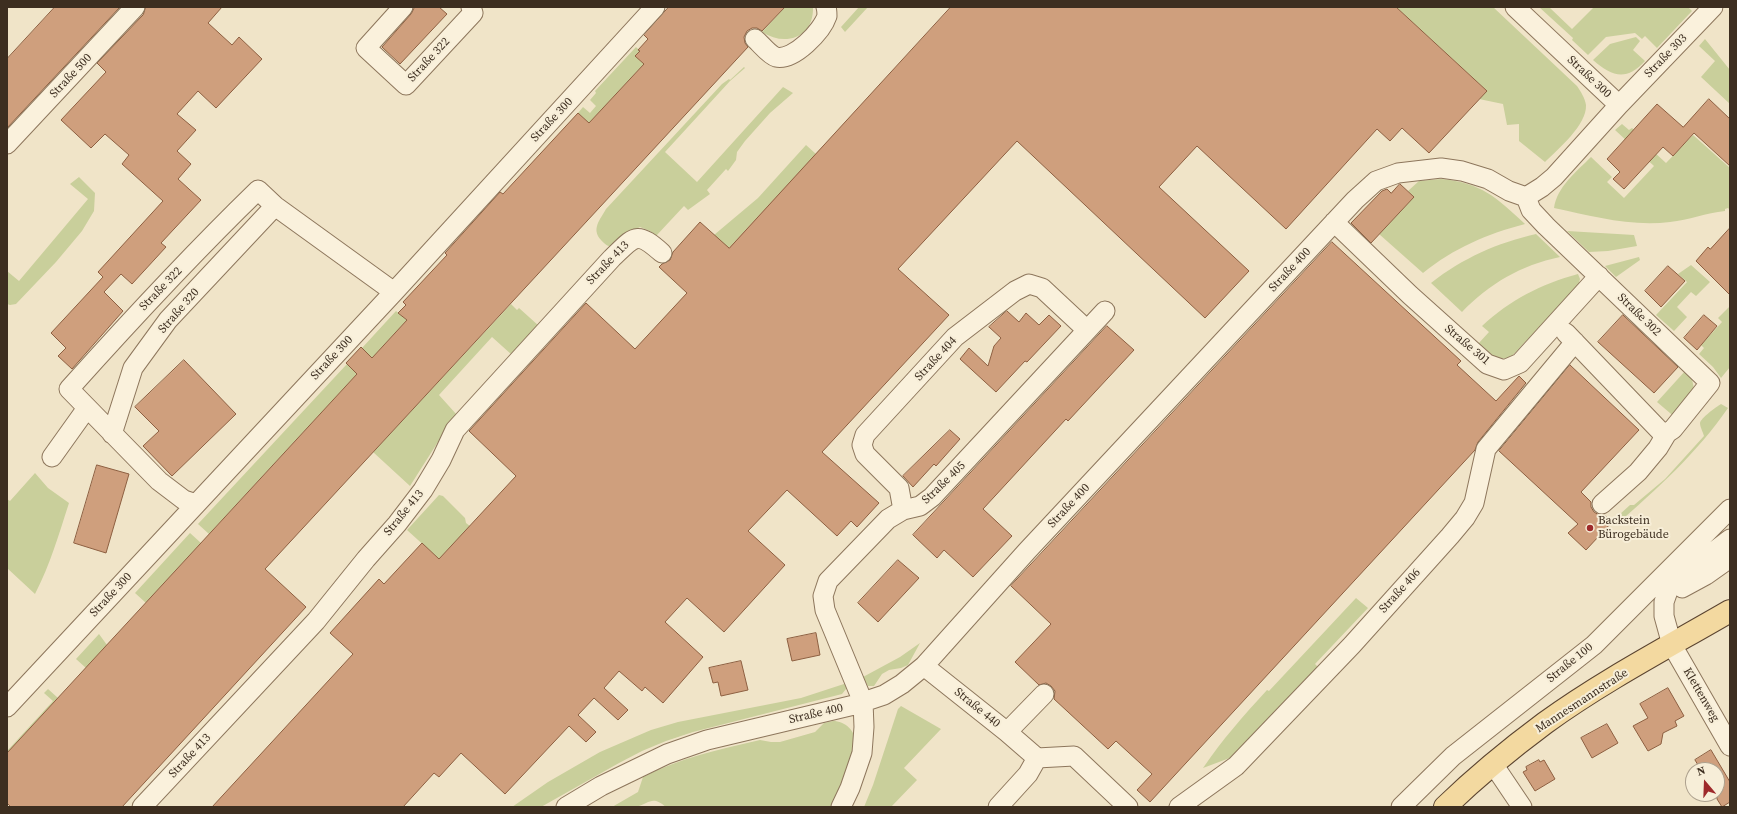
<!DOCTYPE html>
<meta charset="utf-8">
<style>
body{margin:0}
#map{position:relative;width:1737px;height:814px;overflow:hidden;background:#f0e4c8;font-family:"Source Serif 4",serif}
canvas{display:block}
.frame{position:absolute;inset:0;border:8px solid #3d2e20;pointer-events:none}
.north{position:absolute;left:1685px;top:762px;width:40px;height:40px;box-sizing:border-box;background:#f7eed8;border:1px solid #ada18e;border-radius:50%;rotate:341deg;font-size:11px;font-weight:700;line-height:16px;text-align:center;color:#3d2e20}
.north::after{content:'';display:block;margin:auto;width:14px;height:18px;background:#9e2a2b;clip-path:polygon(50% 0,100% 100%,50% 72%,0 100%)}
</style>
<div id="map">
<canvas width="1737" height="814"></canvas>
<div class="frame"></div>
<div class="north">N</div>
</div>
<script>
const context = document.querySelector('canvas').getContext('2d');
context.lineJoin = 'round';
function fill(path, color) { context.fillStyle = color; context.fill(path, 'evenodd'); }
function strokePath(path, color, width, dash) { context.strokeStyle = color; context.lineWidth = width; context.lineCap = dash ? 'butt' : 'round'; context.setLineDash(dash || []); context.stroke(path); }
function write(font, color, halo, rows, align = 'center') {
  context.font = font + ' "Source Serif 4",serif'; context.lineWidth = 4; context.setLineDash([]); context.textBaseline = 'middle'; context.strokeStyle = halo; context.fillStyle = color; for (const [text, x, y, turn = 0] of rows) {
    context.save(); context.translate(x, y); context.rotate((+turn || 0) * Math.PI / 180); context.textAlign = isNaN(turn) ? turn : align; if (halo) context.strokeText(text, 0, 0); context.fillText(text, 0, 0); context.restore();
  }
}
const green = new Path2D(`
 M785,7H813C814,38 785,47 762,32Z
 M859,7H868L845,32L841,27Z
 M1396,7H1493L1577,86C1581,92 1585,98 1586,105C1587,125 1558,149 1545,162L1519,141V124L1507,125L1503,104L1479,99L1487,91Z
 M1539,7H1549L1572,29L1594,7H1688L1692,11L1657,48L1645,36L1642,39L1635,33L1606,37L1588,55L1572,40L1573,38Z
 M1636,37L1640,41L1633,50L1645,61C1627,81 1612,77 1593,60L1610,44Z
 M1705,39L1730,70V104L1701,77L1715,61L1699,46Z
 M636,47L640,51L635,56L644,64L589,123L578,113L583,107L590,113L596,106L590,100L596,93L595,91Z
 M744,67L745,68L730,81L665,152L697,182L783,87L793,93L770,113L745,141L737,152L736,160L728,171L726,169L707,190L710,194L688,210L684,206L656,236L650,231L640,227L630,232L612,247C607,246 605,244 601,240C591,229 600,220 606,209L722,84L729,79L730,80Z
 M1622,124L1629,130L1632,128L1642,137L1641,140L1666,163L1693,135L1730,168V210L1728,208L1725,209V211C1706,213 1689,220 1670,222C1631,227 1592,216 1554,208C1557,187 1576,172 1591,157L1612,177L1607,182L1624,198L1654,166L1615,130Z
 M806,145L816,154L704,275L714,235L758,198Z
 M79,177L95,193L94,211L82,231L56,262L16,304L10,305L7,304V271L19,281L88,199L70,184Z
 M1441,179C1482,183 1496,197 1525,224C1487,234 1454,248 1423,273L1379,234L1414,197L1408,191L1419,181Z
 M1567,231L1634,235L1637,246L1608,251L1589,252Z
 M1536,234L1560,257C1521,265 1489,284 1462,312L1431,283C1463,258 1497,243 1536,234Z
 M1639,257L1640,260L1616,277L1605,266Z
 M1691,265L1710,282L1696,296L1691,292L1677,307L1687,317L1674,331L1656,315L1687,282L1678,274Z
 M1578,274L1580,279L1578,286L1511,357C1496,362 1488,354 1478,344L1489,332L1482,326C1510,300 1541,284 1578,274Z
 M511,304L517,310L519,308L539,326L512,355L492,337L439,395L457,415L443,434L410,486L373,452Z
 M1730,306V367L1721,378L1713,367L1699,354L1704,348L1701,345L1722,322L1718,318Z
 M396,311L407,320L372,358L362,348Z
 M347,364L357,374L209,534L198,524Z
 M1686,370L1692,379L1694,389L1677,419L1657,402Z
 M1721,404L1728,408C1697,453 1657,489 1616,525L1622,518L1619,515L1630,505H1634L1665,479L1704,436C1703,432 1700,427 1700,423C1701,418 1716,407 1721,404Z
 M35,473L48,488L69,503C59,534 50,565 35,594L7,568V499L10,501Z
 M439,495L443,496L465,518L466,523L470,526L439,559L407,530Z
 M190,533L201,543L146,603L135,593Z
 M1356,598L1368,608L1315,664L1321,670L1243,753L1203,768C1222,740 1244,715 1267,690L1269,691Z
 M99,634L107,645L86,668L76,659Z
 M920,643L908,665L901,668L889,670L882,674L874,686H868L863,677L900,657Z
 M847,683L846,689L842,694L693,732L666,741L642,751L619,763L541,807H512L548,782L600,752L651,730L678,722L801,698Z
 M48,689L58,698L7,753V751L53,701L44,693Z
 M901,706L941,729L904,768L917,780L891,807H864L873,785L898,709Z
 M833,721C845,721 856,731 855,743C855,758 837,793 830,807H666C652,795 650,803 636,807C629,809 619,807 612,807L638,792L643,777C680,758 720,749 760,740L771,742H780L815,732L824,723Z`);
const building = new Path2D(`
 M55,7H120L7,128V59Z
 M146,7H222L208,23L232,45L239,37L262,59L216,108L198,91L177,114L196,130L177,151L191,164L178,179L201,200L161,243L166,247L132,284L121,274L104,292L123,311L72,369L58,356L66,348L51,333L103,277L98,272L163,201L122,164L129,155L105,134L91,148L61,120L106,72L97,63L143,15Z
 M415,7H439L447,14L400,64L382,47L411,14Z
 M669,7H785L762,31L757,28H752L747,31L744,37L745,43L748,47L265,569L306,607L122,807H11L7,803V753L357,374L346,363L361,347L372,358L407,320L398,313L406,305L403,302L447,255L445,253L500,192L503,194L578,113L589,123L644,64L635,56L640,51L638,50L648,39L644,35Z
 M951,7H1396L1487,91L1429,153L1402,128L1390,141L1377,129L1286,229L1197,146L1159,187L1249,271L1205,318L1017,141L898,269L949,315L822,452L879,503L857,527L851,521L837,536L787,490L748,531L785,565L724,632L687,598L665,622L703,657L663,703L645,687L642,691L619,671L604,688L628,710L618,720L594,698L578,715L596,732L586,742L569,726L505,794L461,753L439,777L434,773L403,807H212L353,654L330,633L379,579L384,584L422,543L439,559L516,476L469,431L586,303L635,349L687,293L659,267L662,264L670,260L673,252L700,222L729,248Z
 M1709,99L1730,119V166L1694,133L1673,156L1663,147L1624,189L1613,179L1620,172L1607,159L1657,104L1683,127Z
 M1400,184L1414,197L1371,243L1351,223L1382,191L1387,189L1391,193Z
 M1730,228V295L1696,261L1708,247L1710,249Z
 M1332,242L1461,361L1457,365L1496,401L1519,376L1526,383L1478,442L1475,450L1150,802L1137,790L1152,774L1116,741L1108,749L1054,699L1055,691L1051,686L1046,683L1039,685L1015,662L1051,624L1011,586Z
 M1668,266L1685,281L1661,307L1645,291Z
 M1007,311L1019,322L1026,313L1039,325L1049,315L1061,326L1027,362L1025,361L996,392L960,359L969,348L988,366L994,346L1001,338L989,327Z
 M1623,315L1678,367L1654,393L1598,342Z
 M1704,315L1717,326L1697,350L1684,338Z
 M1107,326L1134,350L1068,421L1066,419L983,509L1012,536L973,577L944,550L937,558L913,535Z
 M184,360L236,414L172,476L143,446L159,431L135,407Z
 M1570,365L1639,430L1581,492L1591,502V507L1594,512L1599,515H1605L1612,522L1586,550L1568,533L1578,524L1499,451Z
 M950,430L960,439L936,466L934,464L913,487L903,476Z
 M97,465L129,474L106,553L74,543Z
 M898,560L919,578L878,622L858,603Z
 M816,633L820,655L792,661L787,639Z
 M741,661L748,690L721,696L718,682L713,683L709,668Z
 M1668,688L1684,716L1675,721L1677,726L1663,733L1661,744L1648,751L1633,726L1648,718L1640,704Z
 M1607,724L1618,743L1592,758L1581,738Z
 M1711,750L1730,782V802L1722,807L1717,799V770H1701L1695,760Z
 M1539,760L1540,762L1544,760L1555,779L1535,791L1523,772L1527,770L1526,767Z`);
const minor = new Path2D(`
 M403,7L366,48L406,85L473,13L471,7
 M1515,7L1619,105L1554,177L1542,187L1526,197
 M755,39C761,44 769,55 776,57C794,61 822,31 827,16C827,13 827,10 826,7
 M1619,105L1713,7
 M7,144L135,7
 M1526,197L1531,210L1546,226L1710,383L1673,429L1667,433L1658,448L1638,472L1602,504
 M1334,222L1410,295L1487,364L1504,370L1520,363L1599,276
 M1566,333L1661,432L1667,433
 M112,434L133,368L168,320L275,206
 M52,457L87,408
 M196,504L184,500L159,481L69,389C130,321 192,254 258,190L275,206L394,292
 M903,510L899,488L865,454L862,445L865,435L955,337L1015,291L1029,284L1042,288L1087,330
 M1730,539L1670,585L1664,602V616L1672,645L1730,746
 M1682,588L1706,575L1730,558
 M924,666L1007,732L1037,758L1074,756L1128,807
 M7,707L394,292L655,7
 M1007,732L1044,694
 M1493,764L1522,807
 M142,807L316,621L366,559L397,524L423,490L441,460L455,430L612,258C635,236 636,230 662,253
 M566,807L601,786L667,754L707,740L854,705L884,695L902,684L924,666L1027,551L1355,200L1376,181L1398,173L1441,168L1462,171L1488,179L1509,191L1526,197
 M841,807L850,788L862,753L864,727L863,702L825,610L823,596L828,581L888,519L903,510L920,506L932,497L1105,311
 M998,807L1028,774L1037,758
 M1179,807L1236,766L1352,645L1450,536L1465,518L1474,503L1486,449L1575,342
 M1401,807L1453,756L1594,645L1730,509`);
const major = new Path2D(`
 M1445,807C1476,777 1510,749 1545,723C1603,681 1668,647 1730,611`);
const markers = [
 [1590,528,4,"#9e2a2b"]
];
const streetNames = [
 ["Straße 303",1666,56,-46],
 ["Straße 322",429,60,-47],
 ["Straße 500",71,76,-47],
 ["Straße 300",1589,77,43],
 ["Straße 300",552,120,-47],
 ["Straße 413",608,263,-46],
 ["Straße 400",1290,270,-47],
 ["Straße 322",161,289,-46],
 ["Straße 320",179,311,-49],
 ["Straße 302",1639,315,44],
 ["Straße 301",1467,345,40],
 ["Straße 300",332,358,-47],
 ["Straße 404",936,359,-47],
 ["Straße 405",944,483,-44],
 ["Straße 400",1069,506,-47],
 ["Straße 413",404,513,-51],
 ["Straße 406",1400,591,-48],
 ["Straße 300",111,595,-47],
 ["Straße 100",1570,663,-39],
 ["Klettenweg",1701,695,60],
 ["Mannesmannstraße",1582,701,-33],
 ["Straße 440",977,708,39],
 ["Straße 400",816,714,-13],
 ["Straße 413",190,756,-47]
];
const poiNames = [
 ["Backstein",1598,521],
 ["Bürogebäude",1598,535]
];
fill(green, '#c9cf9b');
fill(building, '#cf9f7d');
strokePath(building, '#8d5f41', 1);
strokePath(minor, '#8d765c', 21);
strokePath(major, '#5b4430', 24);
strokePath(minor, '#faf1dc', 19);
strokePath(major, '#f3d9a0', 22);
for (const [x, y, r, color] of markers) { const dot = new Path2D(); dot.arc(x, y, r, 0, 2 * Math.PI); context.fillStyle = color; context.fill(dot); strokePath(dot, '#f7eed8', 1.5); }
write('12px', '#3d2e20', '#f7eed8', streetNames);
write('12px', '#3d2e20', '#f7eed8', poiNames, 'left');
</script>
